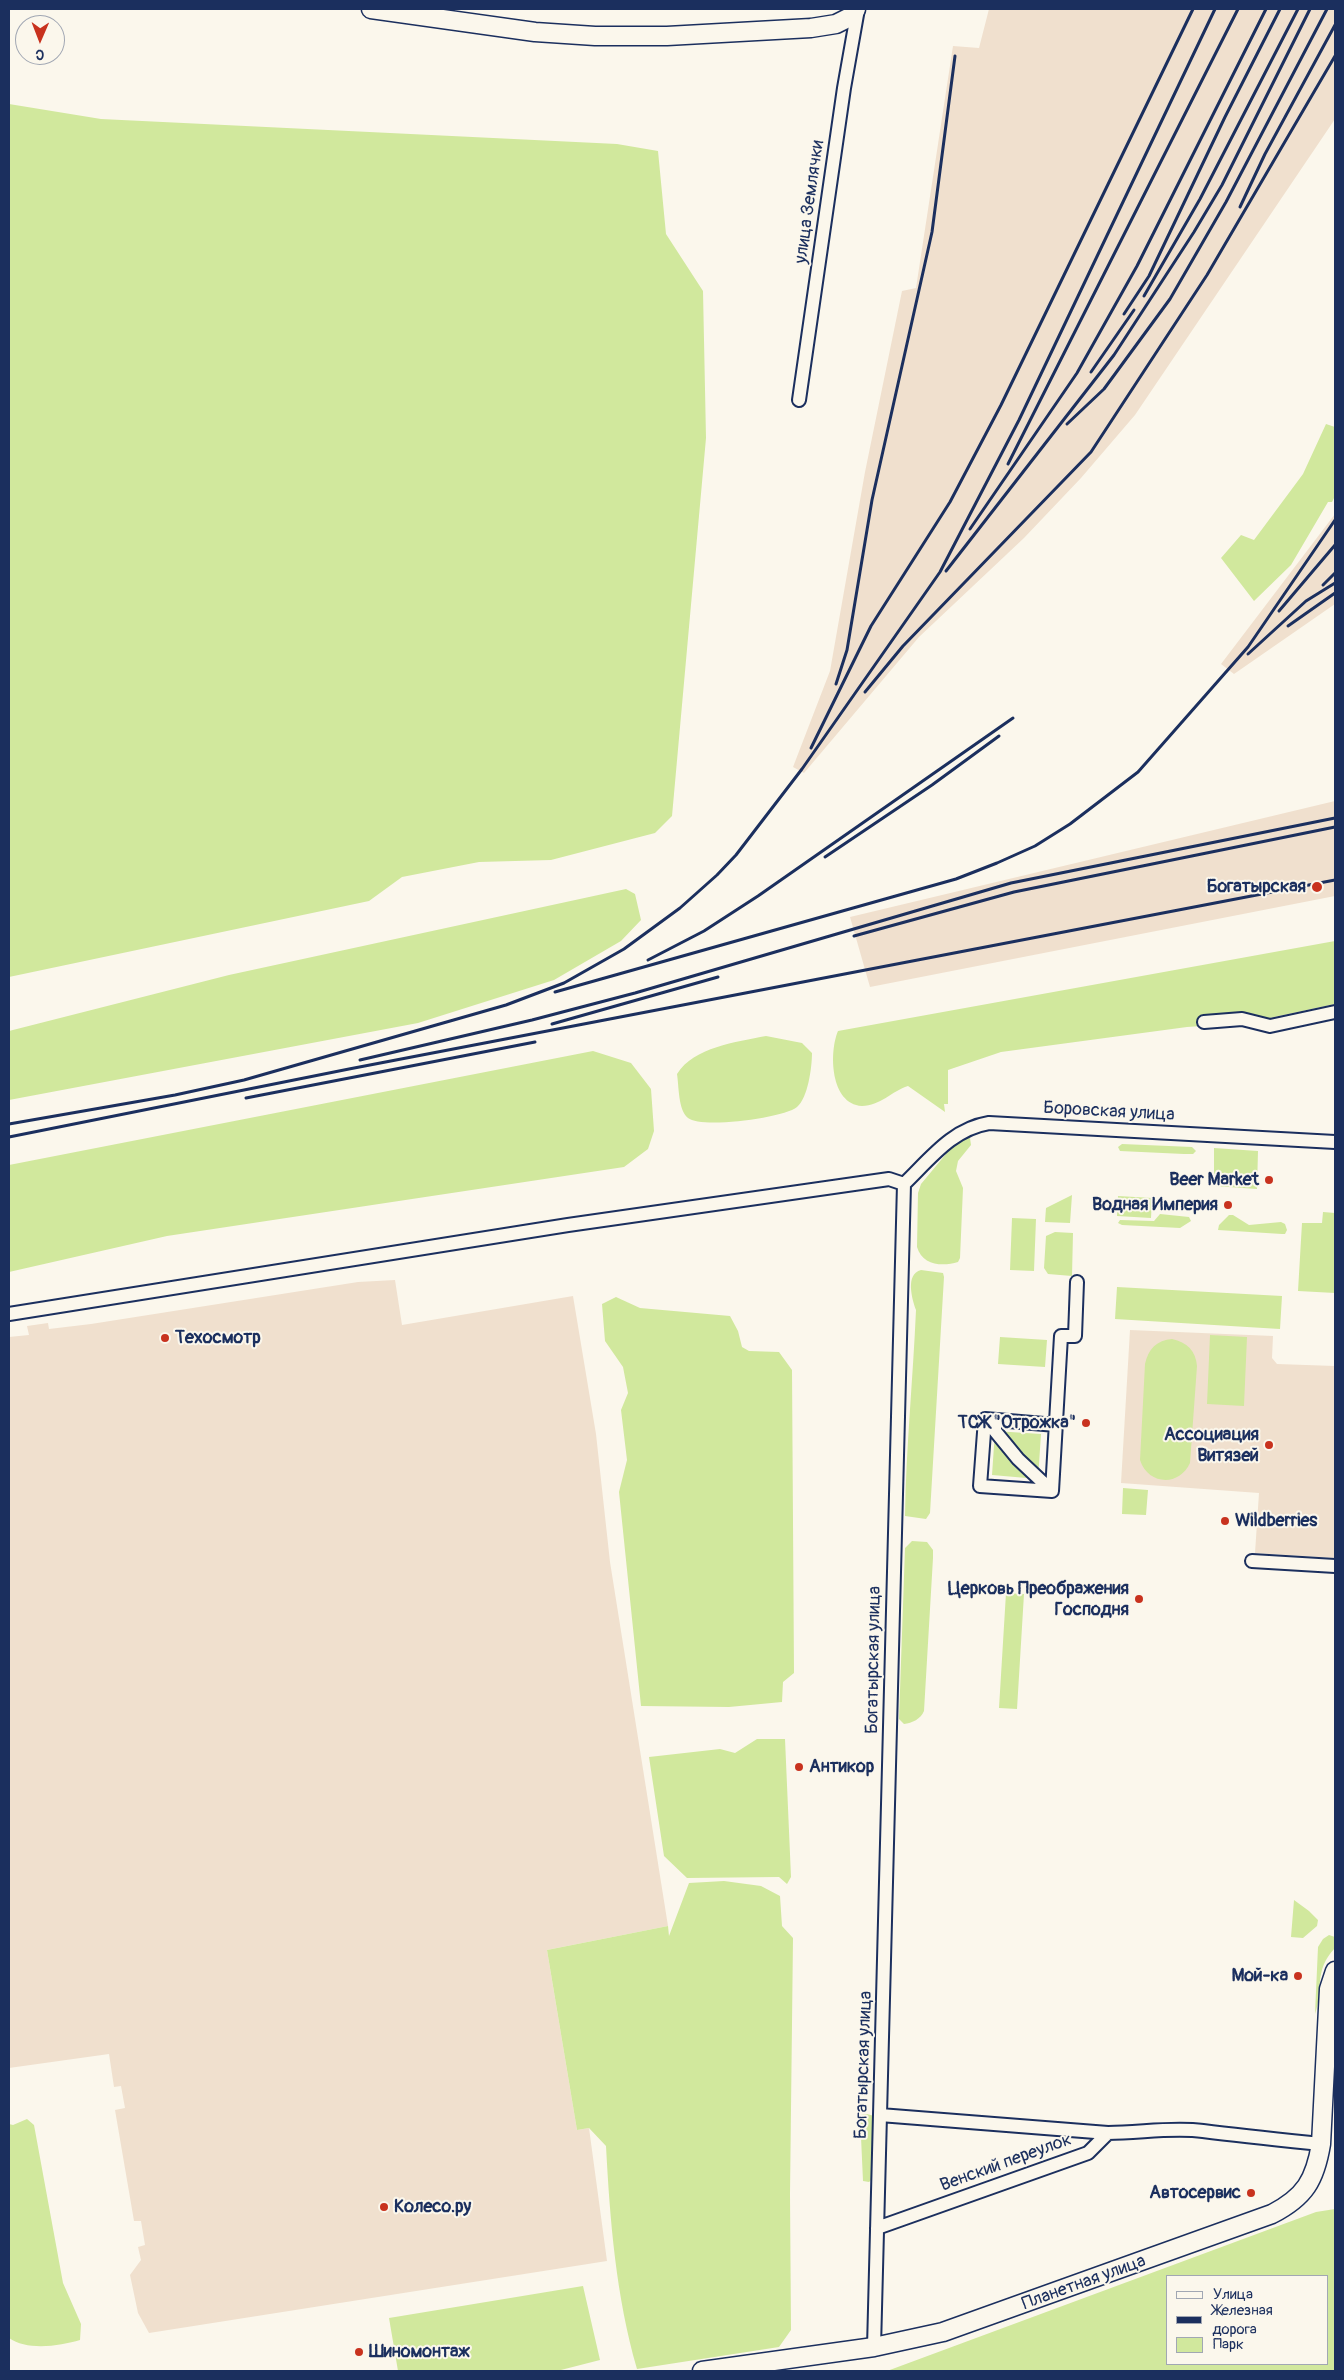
<!DOCTYPE html>
<meta charset="utf-8">
<style>
body{margin:0}
#map{position:relative;width:1344px;height:2380px;overflow:hidden;background:#fbf7ec;font-family:Pangolin,sans-serif}
canvas{display:block}
.frame{position:absolute;inset:0;border:10px solid #1b2f5e;pointer-events:none}
.legend{position:absolute;left:1166px;top:2275px;width:162px;height:90px;box-sizing:border-box;background:#fbf7ec;border:1px solid #a1a7b3;margin:0;padding:6px 9px;list-style:none;font-size:15px;color:#1b2f5e}
.legend li{display:flex;align-items:center;gap:10px;height:25px}
.legend b{width:25px;border:1px solid #a1a7b3}
.north{position:absolute;left:15px;top:15px;width:50px;height:50px;box-sizing:border-box;background:#fbf7ec;border:1px solid #a1a7b3;border-radius:50%;rotate:181deg;font-size:14px;font-weight:700;line-height:20px;text-align:center;color:#1b2f5e}
.north::after{content:'';display:block;margin:auto;width:18px;height:22px;background:#c8321e;clip-path:polygon(50% 0,100% 100%,50% 72%,0 100%)}
</style>
<div id="map">
<canvas width="1344" height="2380"></canvas>
<div class="frame"></div>
<ul class="legend">
<li><b style="height:6px;background:#fbf7ec"></b>Улица</li>
<li><b style="height:6px;background:#1b2f5e"></b>Железная дорога</li>
<li><b style="height:14px;background:#d1e89d"></b>Парк</li>
</ul>
<div class="north">С</div>
</div>
<script>
const context = document.querySelector('canvas').getContext('2d');
context.lineJoin = 'round';
function fill(path, color) { context.fillStyle = color; context.fill(path, 'evenodd'); }
function strokePath(path, color, width, dash) { context.strokeStyle = color; context.lineWidth = width; context.lineCap = dash ? 'butt' : 'round'; context.setLineDash(dash || []); context.stroke(path); }
function write(font, color, halo, rows, align = 'center') {
  context.font = font + ' Pangolin,sans-serif'; context.lineWidth = 4; context.setLineDash([]); context.textBaseline = 'middle'; context.strokeStyle = halo; context.fillStyle = color; for (const [text, x, y, turn = 0] of rows) {
    context.save(); context.translate(x, y); context.rotate((+turn || 0) * Math.PI / 180); context.textAlign = isNaN(turn) ? turn : align; if (halo) context.strokeText(text, 0, 0); context.fillText(text, 0, 0); context.restore();
  }
}
const built = new Path2D(`
 M989,9H1335V119L1135,415L1081,478L1024,538L919,637L804,773L793,767L830,671L865,472L902,291L916,288L953,46L979,48Z
 M1335,514V604L1234,674L1221,664Z
 M1335,801V896L870,987L850,917Z
 M395,1280L402,1325L573,1296L596,1434L610,1562L668,1926L547,1950L577,2130L589,2128L607,2261L149,2333L138,2313L130,2275L141,2260L138,2247L145,2245L141,2221H134L115,2110L125,2108L121,2086L114,2087L109,2054L9,2068V1337L29,1335L27,1326L48,1323L49,1329L91,1324L358,1282Z
 M1130,1330L1273,1336L1272,1358L1277,1364L1335,1366V1558L1255,1553L1259,1493L1121,1483Z`);
const green = new Path2D(`
 M9,104L101,119L617,144L658,151L666,234L703,291L706,438L672,816L655,833L551,860L479,862L402,877L369,901L9,977Z
 M1326,424L1335,427V496L1332,502H1328L1291,565L1254,601L1221,558L1241,535L1254,540L1303,474Z
 M626,889L635,894L641,920L621,941L554,980L418,1023L9,1100V1031L229,975Z
 M1335,941V1004L1246,1023L1187,1027L1001,1052L948,1070V1104H944L945,1112L908,1086C892,1091 880,1106 862,1106C830,1104 829,1052 838,1031Z
 M766,1036L802,1043L812,1053C812,1067 808,1098 797,1107C784,1118 701,1129 688,1118C678,1110 679,1086 677,1074C694,1047 736,1042 766,1036Z
 M593,1051L631,1063L651,1089L654,1131L648,1149L624,1167L167,1236L9,1272V1165Z
 M967,1137L970,1138L971,1145L958,1161L956,1171L963,1188L960,1258L958,1262C942,1267 922,1265 917,1247L918,1193L921,1184L951,1148Z
 M1122,1144L1192,1147L1196,1151L1193,1154H1184L1120,1151L1118,1147Z
 M1214,1148L1258,1151L1257,1189L1214,1186Z
 M1072,1195L1070,1223L1045,1222L1046,1208Z
 M1118,1196L1152,1198L1151,1218L1117,1216Z
 M1323,1212L1335,1213V1293L1298,1291L1302,1223H1322Z
 M1160,1214L1189,1217L1191,1221L1180,1228L1122,1225L1118,1223L1120,1220L1154,1221Z
 M1229,1215H1233L1249,1225L1281,1222L1285,1224L1287,1230L1285,1234H1282L1218,1230L1219,1225Z
 M1012,1218L1036,1219L1034,1271L1010,1270Z
 M1055,1232L1073,1233L1072,1276L1048,1274L1044,1268L1046,1236Z
 M921,1270L943,1273L944,1277L930,1513L926,1519L905,1516C906,1448 913,1379 916,1310C912,1299 905,1274 921,1270Z
 M1117,1287L1282,1296L1280,1329L1115,1319Z
 M616,1297L640,1308L730,1316L738,1331L742,1347L749,1351L779,1352L792,1370L794,1673L783,1682L782,1702L729,1707L641,1706L619,1492L627,1460L621,1410L628,1393L623,1367L605,1341L602,1304Z
 M1210,1335L1247,1337L1244,1406L1207,1404Z
 M1000,1337L1047,1340L1045,1367L998,1364Z
 M1172,1339C1187,1342 1196,1351 1197,1366L1190,1463C1179,1487 1148,1485 1140,1460L1145,1364C1148,1349 1157,1340 1172,1339Z
 M995,1431L1041,1434L1038,1479L992,1475Z
 M1123,1488L1148,1490L1146,1515L1122,1514Z
 M912,1541L927,1542L933,1550V1558L924,1711C921,1719 912,1723 904,1724L899,1719L905,1548Z
 M1006,1593L1024,1594L1017,1709L999,1708Z
 M757,1739H785L791,1877L787,1884L779,1877L687,1878L664,1856L649,1757L720,1749L735,1753Z
 M724,1881L761,1886L780,1896L782,1926L793,1938L790,2194L791,2330L779,2347L637,2369C616,2296 610,2221 606,2146L589,2128L577,2130L547,1950L668,1926L669,1936L689,1883Z
 M1294,1900L1309,1911L1318,1920L1317,1926L1303,1938L1291,1937Z
 M1329,1935L1335,1937V1948C1313,1971 1324,1989 1315,2014L1318,1947L1323,1939Z
 M867,2114L874,2116L872,2179L869,2182L863,2181L860,2115Z
 M27,2119L34,2125L63,2283L81,2324L80,2340C60,2346 27,2351 9,2338V2124L13,2125Z
 M1335,2209V2371H887L1316,2212ZM1168,2276H1328V2364H1168Z
 M583,2286L600,2360L557,2371H398L389,2318Z`);
const street = new Path2D(`
 M799,400L844,88L858,9
 M1204,1022L1242,1019L1270,1026L1335,1012
 M904,1184C930,1159 952,1129 989,1123L1335,1142
 M9,1314L568,1225L889,1179L904,1184
 M995,1420V1431L1018,1459L1052,1491
 M1056,1425L985,1419L980,1486L1052,1491L1061,1336H1075L1077,1282
 M1252,1561L1335,1566
 M880,2115L1108,2133
 M877,2228L1088,2153L1108,2133C1140,2133 1171,2127 1203,2131C1242,2136 1282,2140 1321,2144
 M874,2347L904,1184`);
const secondary = new Path2D(`
 M371,9L535,32L595,36H667L811,28L836,24L852,16L856,9
 M702,2371L874,2347L943,2332L1272,2214C1305,2197 1315,2180 1321,2144L1329,1989L1335,1971`);
const rail = new Path2D(`
 M1240,207L1265,154L1335,25
 M1144,296L1200,199L1298,9
 M1124,314L1149,276L1225,117L1280,9
 M1091,372L1134,310
 M1067,424L1104,389L1170,299L1226,202L1327,9
 M1008,464L1238,9
 M970,529L1077,373L1137,266L1266,9
 M946,571L1114,355L1194,232L1222,185L1310,9
 M1323,585L1335,573
 M1279,611L1335,545
 M1288,626L1335,593
 M1248,654L1306,601L1335,583
 M836,684L847,650L872,500L932,232L955,56
 M865,692L903,646L1091,452L1207,275L1335,56
 M811,748L871,626L950,502L1001,405L1193,9
 M825,857L932,785L999,736
 M854,936L1014,892L1335,827
 M648,960L704,931L758,896L1013,718
 M555,992L956,879L997,863L1035,846L1070,824L1138,772L1248,647L1335,520
 M552,1024L718,977
 M360,1060L532,1020L635,993L1011,883L1335,818
 M246,1098L535,1042
 M9,1124L175,1095L244,1080L506,1005L564,983L624,949L680,908L717,875L736,855L802,769L940,572L1019,420L1215,9
 M9,1137L349,1069L1335,880`);
const markers = [
 [1317,887,6,"#c8321e"],
 [1269,1180,5,"#c8321e"],
 [1228,1205,5,"#c8321e"],
 [165,1338,5,"#c8321e"],
 [1086,1423,5,"#c8321e"],
 [1269,1445,5,"#c8321e"],
 [1225,1521,5,"#c8321e"],
 [1139,1599,5,"#c8321e"],
 [799,1767,5,"#c8321e"],
 [1298,1976,5,"#c8321e"],
 [1251,2193,5,"#c8321e"],
 [384,2207,5,"#c8321e"],
 [359,2352,5,"#c8321e"]
];
const streetNames = [
 ["улица Землячки",810,202,-82],
 ["Боровская улица",1109,1112,3],
 ["Богатырская улица",874,1660,-89],
 ["Богатырская улица",864,2065,-88],
 ["Венский переулок",1006,2163,-20],
 ["Планетная улица",1084,2283,-20]
];
const poiNames = [
 ["Богатырская",1306,887],
 ["Beer Market",1259,1180],
 ["Водная Империя",1218,1205],
 ["Техосмотр",175,1338,"left"],
 ["ТСЖ \"Отрожка\"",1076,1423],
 ["Ассоциация",1259,1435],
 ["Витязей",1259,1456],
 ["Wildberries",1235,1521,"left"],
 ["Церковь Преображения",1129,1589],
 ["Господня",1129,1610],
 ["Антикор",809,1767,"left"],
 ["Мой-ка",1288,1976],
 ["Автосервис",1241,2193],
 ["Колесо.ру",394,2207,"left"],
 ["Шиномонтаж",369,2352,"left"]
];
fill(built, '#f0e0ce');
fill(green, '#d1e89d');
strokePath(street, '#1b2f5e', 16);
strokePath(secondary, '#1b2f5e', 21);
strokePath(street, '#fbf7ec', 12);
strokePath(secondary, '#fbf7ec', 18);
strokePath(rail, '#1b2f5e', 3);
for (const [x, y, r, color] of markers) { const dot = new Path2D(); dot.arc(x, y, r, 0, 2 * Math.PI); context.fillStyle = color; context.fill(dot); strokePath(dot, '#fbf7ec', 2); }
write('18px', '#1b2f5e', '#fbf7ec', streetNames);
write('bold 18px', '#1b2f5e', '#fbf7ec', poiNames, 'right');
</script>
